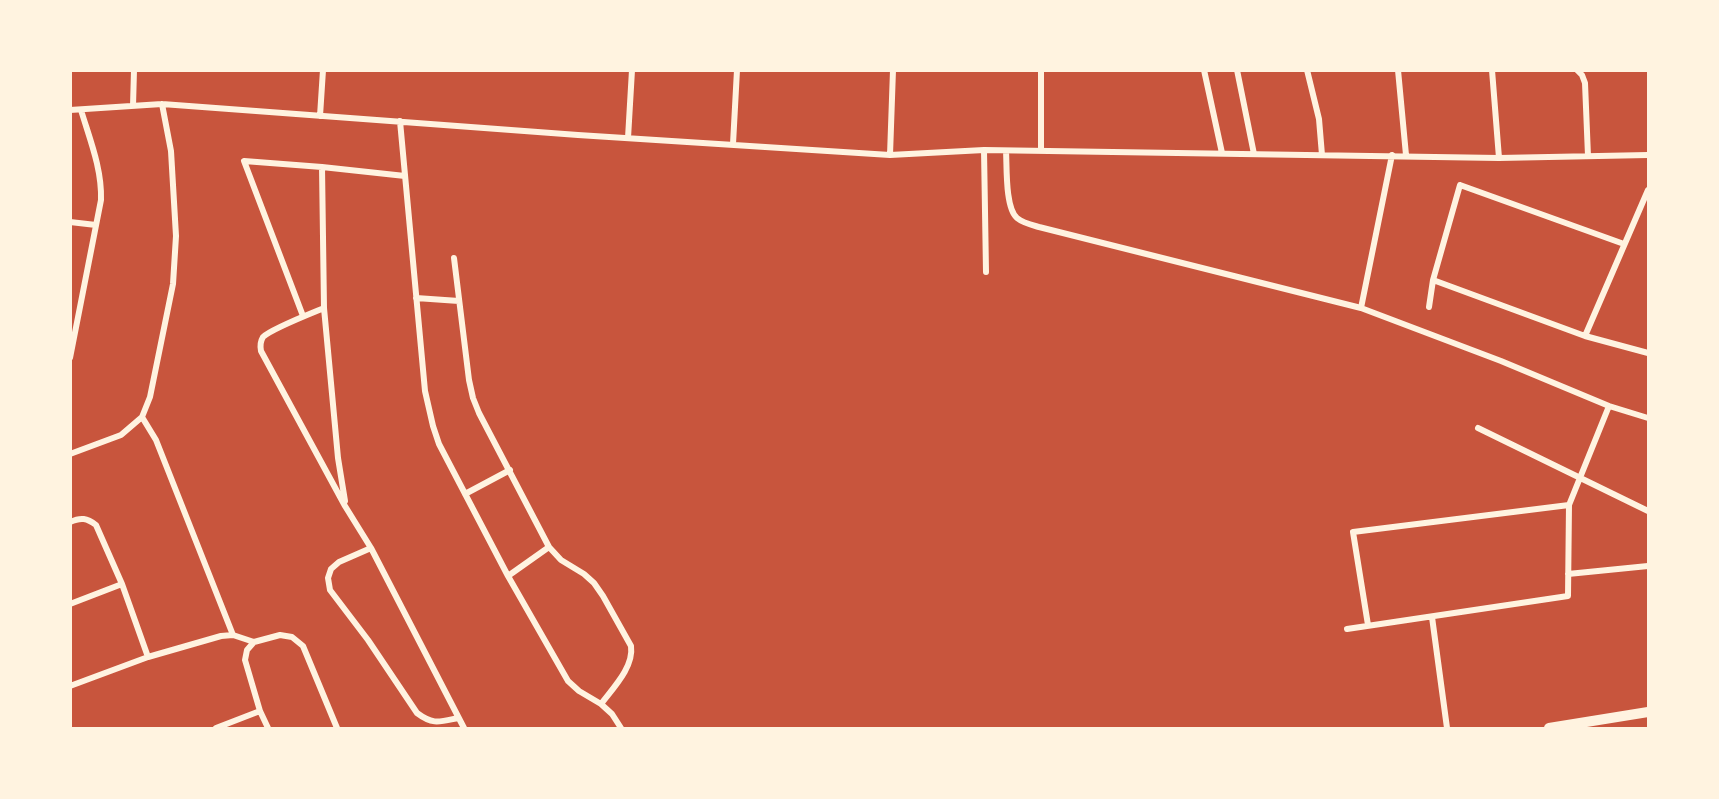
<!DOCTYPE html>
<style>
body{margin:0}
#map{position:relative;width:1719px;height:799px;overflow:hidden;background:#c8553d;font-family:Jost,sans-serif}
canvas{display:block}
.frame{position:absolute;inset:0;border:72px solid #fff3e0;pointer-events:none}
</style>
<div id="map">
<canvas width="1719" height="799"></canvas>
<div class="frame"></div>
</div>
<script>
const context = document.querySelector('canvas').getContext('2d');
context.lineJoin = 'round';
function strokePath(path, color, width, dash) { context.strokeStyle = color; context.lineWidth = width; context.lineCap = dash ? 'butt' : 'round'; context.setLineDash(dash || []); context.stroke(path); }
const minor = new Path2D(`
 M1204,70L1222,153
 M1237,70L1254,154
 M1307,70L1319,119L1322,155
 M1398,70L1406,155
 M1492,70L1499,158
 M1577,70L1582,75L1585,83L1588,156
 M133,106L134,70
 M70,110L162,104L578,135L890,155L984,150L1499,158L1648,155
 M320,116L323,70
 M400,121L425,391L433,426L439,444L508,576L568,681L579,691L601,704L612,714L621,728
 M628,138L632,70
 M733,144L737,70
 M984,150L986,272
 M1006,151C1007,166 1005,208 1017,218C1023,223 1032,225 1039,227L1361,308L1501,361L1609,406L1648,418
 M1041,151V70
 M890,155L893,70
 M322,167L324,308L338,458L345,501
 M70,222L96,225
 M454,258L469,380L473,398L479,413L549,547L561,560L584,574L594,583L603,596L631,646C634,667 613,688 601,704
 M1433,280L1585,336L1648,353
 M416,298L459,301
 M1429,307L1433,280L1460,185L1624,244
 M324,308C312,313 271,329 263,337C260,342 260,346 261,351L345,506L371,548L464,728
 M1361,308L1392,155
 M303,316L244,161L322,167L405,176
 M1585,336L1648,190
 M70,358L101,200C102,169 90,140 81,110
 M142,417L156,440L233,635
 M1478,428L1648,511
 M70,454L121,435L142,417L150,397L173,284L176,236L171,151L162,104
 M465,494L510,470
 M70,522C81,517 87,518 96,525L122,584L148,657
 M371,548L339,562L331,569L328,578L330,590L368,640L417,713C433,725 439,722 458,718
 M1568,574L1648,566
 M508,576L549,547
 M70,604L122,584
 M1432,617L1447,728
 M1368,625L1353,532L1569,505
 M1347,629L1568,596L1569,505L1609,406
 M70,686L148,657L221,636L233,635L254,642
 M216,728L260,711
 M268,728L260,711L245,660L247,650L254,642L280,635L292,637L303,646L337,728`);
const tertiary = new Path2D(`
 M1549,728L1648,712`);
strokePath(minor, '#fff3e0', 6);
strokePath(tertiary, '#fff3e0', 10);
</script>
